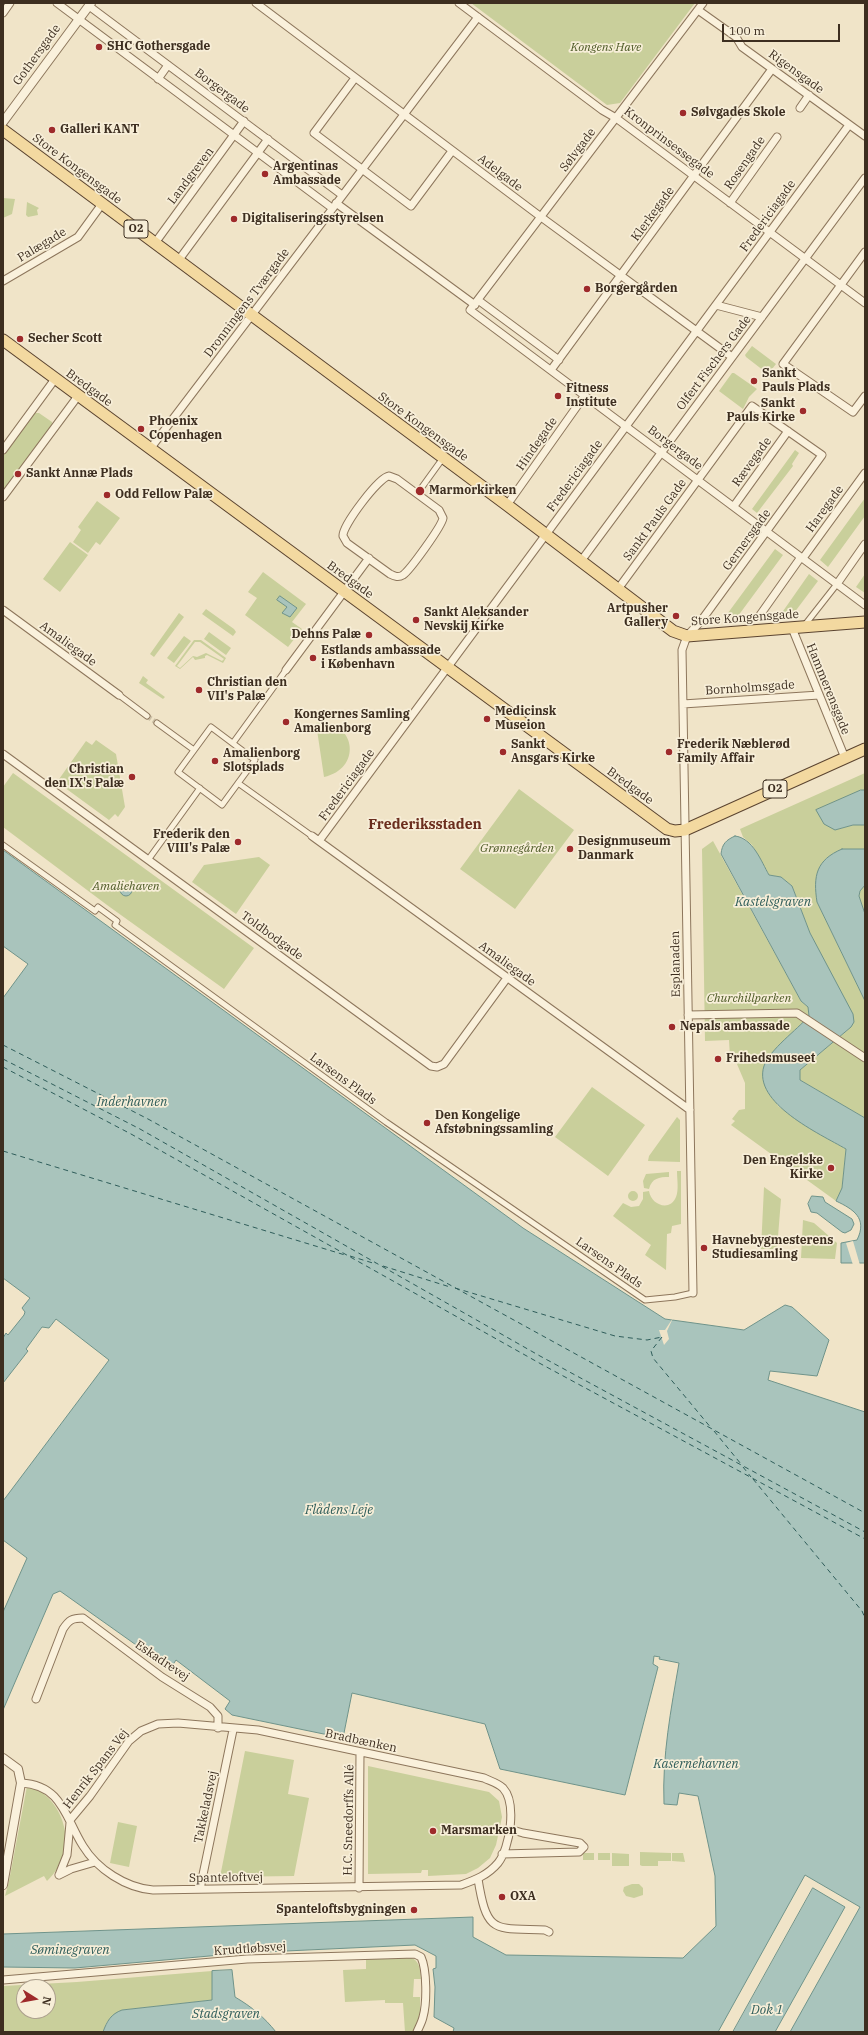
<!DOCTYPE html>
<meta charset="utf-8">
<style>
body{margin:0}
#map{position:relative;width:868px;height:2035px;overflow:hidden;background:#f0e4c8;font-family:"IBM Plex Serif",serif}
canvas{display:block}
.frame{position:absolute;inset:0;border:4px solid #3d2e20;pointer-events:none}
.north{position:absolute;left:16px;top:1979px;width:40px;height:40px;box-sizing:border-box;background:#f7eed8;border:1px solid #ada18e;border-radius:50%;rotate:101deg;font-size:11px;font-weight:700;line-height:16px;text-align:center;color:#3d2e20}
.north::after{content:'';display:block;margin:auto;width:14px;height:18px;background:#9e2a2b;clip-path:polygon(50% 0,100% 100%,50% 72%,0 100%)}
.scale{position:absolute;left:722px;top:24px;width:118px;height:18px;box-sizing:border-box;border:2px solid #3d2e20;border-top:0;padding-left:5px;font-size:12px;line-height:14px;white-space:nowrap;color:#3d2e20;-webkit-text-stroke:3px #f7eed8;paint-order:stroke}
</style>
<div id="map">
<canvas width="868" height="2035"></canvas>
<div class="frame"></div>
<div class="north">N</div>
<div class="scale">100 m</div>
</div>
<script>
const context = document.querySelector('canvas').getContext('2d');
context.lineJoin = 'round';
function fill(path, color) { context.fillStyle = color; context.fill(path, 'evenodd'); }
function strokePath(path, color, width, dash) { context.strokeStyle = color; context.lineWidth = width; context.lineCap = dash ? 'butt' : 'round'; context.setLineDash(dash || []); context.stroke(path); }
function write(font, color, halo, rows, align = 'center') {
  context.font = font + ' "IBM Plex Serif",serif'; context.lineWidth = 3.5; context.setLineDash([]); context.textBaseline = 'middle'; context.strokeStyle = halo; context.fillStyle = color; for (const [text, x, y, turn = 0] of rows) {
    context.save(); context.translate(x, y); context.rotate((+turn || 0) * Math.PI / 180); context.textAlign = isNaN(turn) ? turn : align; if (halo) context.strokeText(text, 0, 0); context.fillText(text, 0, 0); context.restore();
  }
}
const green = new Path2D(`
 M471,3H695L620,103L607,105Z
 M3,198L15,199L12,214L3,218Z
 M27,202L39,208L37,210L38,215L28,217L26,215Z
 M752,346L776,364L768,374L746,357L745,355Z
 M732,373H734L757,389L749,397L743,409L719,391Z
 M34,413H39L52,422V425L3,492V455Z
 M795,450L799,453L792,464L793,466L757,513L752,509Z
 M865,498V516L828,567L820,560Z
 M97,501L120,518L100,545L96,542L88,553L73,542L81,530L78,527Z
 M70,542L88,555L60,592L43,579Z
 M775,549L783,555L738,616L725,617Z
 M263,572L306,604L292,622L302,629L288,647L245,615L257,598L248,592Z
 M809,574L818,581L794,613L781,614Z
 M865,574V593L856,587Z
 M206,609L234,629L236,632L233,636L202,614Z
 M179,613L184,617L154,657L150,654Z
 M209,632L231,648L226,655L204,639Z
 M184,636L191,641L174,663L167,658Z
 M194,640H201L226,658L223,663L207,655L205,656V658L195,660L193,657L180,669L175,666ZM195,642H200L224,659L222,661L206,653L197,657L193,656L180,668L177,666Z
 M143,676L148,680L146,683L165,697L163,699L139,683Z
 M316,723C356,719 363,769 324,777Z
 M96,740L116,754L125,807L118,817L115,814L109,820L57,782L86,741L92,745Z
 M13,773L254,948L224,989L107,905L3,827V787Z
 M865,773V790H861L835,830L853,825H865V849H842L817,902L865,1001V1118L800,1080V1070L851,1027L810,933L792,886L781,877L769,875L752,845L743,837L740,829Z
 M519,789L574,830L515,909L460,869Z
 M713,841L801,1001L808,1007L809,1016L774,1052L764,1066L778,1106L846,1149L842,1189L836,1201L731,1125L735,1121L732,1119L739,1110L745,1109V1083L734,1057H730L729,1040L705,1041L702,849Z
 M259,857L270,865L236,914L192,882L204,865Z
 M865,885V914C860,903 855,893 865,885Z
 M592,1087L645,1125L608,1176L555,1137Z
 M677,1117L680,1120V1162L648,1161L649,1156Z
 M677,1171H681V1224L672,1226L671,1233L667,1234L666,1270L645,1255L651,1245L613,1216L623,1203L631,1207L639,1206L643,1199V1192L649,1191C651,1205 670,1212 676,1197C679,1190 677,1179 677,1171Z
 M669,1172V1177C659,1177 652,1178 649,1189L644,1188L643,1181L646,1174Z
 M764,1187L781,1199L777,1249H761Z
 M628 1196a5 5 0 1 1 10 0a5 5 0 1 1-10 0Z
 M803,1220L814,1223L837,1243L835,1259L801,1258Z
 M245,1751L294,1760L288,1794L309,1798L294,1876L220,1877Z
 M368,1766L489,1792L499,1801L502,1817L496,1845L490,1858L478,1868L466,1874L428,1876V1870H422L421,1873L368,1874Z
 M27,1786C55,1792 70,1826 65,1852C62,1863 55,1873 47,1881L44,1876L5,1896L9,1881Z
 M118,1822L137,1826L129,1867L110,1863Z
 M640,1852L671,1853V1861H658V1866H642L640,1865Z
 M583,1853H594V1860H583Z
 M598,1853H610V1860H598Z
 M612,1853L629,1854V1866H612Z
 M672,1853H683L685,1862L672,1861Z
 M632,1884H639L643,1888V1895L634,1898L626,1896L623,1891L624,1887Z
 M409,1957C420,1960 420,1969 421,1979H414L413,1997H420V2017L413,2032H405L403,2003H385V2000L345,2002L343,1970L366,1969V1958Z
 M212,1971L213,2000L122,2010L107,2022L103,2032H3V1986L77,1982ZM24,1987H48V2011H24Z`);
const water = new Path2D(`
 M280,596L297,608L290,617L282,613L287,607L277,600Z
 M861,790H865V825H853L835,830L824,824L816,810Z
 M735,836C753,838 761,861 769,875L781,877L792,886L810,933L853,1014L854,1022L851,1027L800,1070V1080L865,1118V1263H841V1243L857,1240C868,1218 853,1209 836,1201L842,1188L846,1149C820,1134 752,1103 764,1066C770,1049 797,1030 809,1016L808,1007L801,1001L721,854C722,844 726,840 735,836Z
 M842,849H865V885L860,891L859,896L865,914V1001L817,902C813,876 816,860 842,849Z
 M3,850L523,1228L665,1319L744,1330L785,1305L792,1307L829,1340L817,1376L770,1371L768,1380L865,1412V2032H790L860,1907L805,1875L718,2032H453L454,2028L434,2017L435,1987L433,1969L436,1968V1956L415,1945L243,1953L75,1968L3,1967V1934L473,1917V1937L506,1955L683,1958L716,1926L715,1876L698,1796L679,1793L677,1805L664,1804C662,1756 671,1709 679,1663L659,1659L660,1657L654,1656L653,1664L658,1667L625,1795L500,1769L485,1724L352,1693L343,1738L232,1715L225,1709L230,1701L176,1660L170,1669L60,1591L53,1594L3,1710V1612L27,1558L3,1540V1501L109,1360L56,1319L49,1328L42,1327L26,1349L28,1351L3,1383V1338L6,1333L8,1335L24,1315L25,1312L22,1308L30,1298L3,1278V998L28,964L3,946Z
 M120 890a6 6 0 1 1 12 0a6 6 0 1 1-12 0Z
 M812,1196L823,1197L825,1202L852,1219L854,1224L851,1230L845,1233L842,1232L817,1213L811,1212L808,1204Z
 M813,1888L845,1907L775,2032H733Z
 M232,1970L235,1997C252,2007 264,2017 276,2032H103C107,2021 111,2014 122,2010L212,2000V1971Z`);
const pier = new Path2D(`
 M853,1241L860,1265H853L846,1243Z
 M673,1318L667,1331L669,1339L664,1345L659,1330H665Z`);
const ferry = new Path2D(`
 M3,1045L148,1119L865,1513
 M3,1059L140,1129L540,1356L865,1532
 M3,1067L131,1134L541,1364L865,1539
 M3,1151L345,1255
 M350,1256L376,1264
 M383,1266L450,1287
 M455,1288L615,1336L647,1340L662,1337
 M662,1337L651,1351L653,1358L712,1429
 M714,1431L741,1464
 M743,1467L751,1477
 M753,1479L862,1611L865,1618`);
const pedestrianTunnel = new Path2D(`
 M147,716L157,723`);
const pedestrian = new Path2D(`
 M417,494L443,458
 M804,626L837,584
 M119,695L147,716
 M157,723L194,750
 M211,727L255,760L222,805L178,772Z
 M233,743L286,670
 M238,783L312,836
 M3,845L95,911L98,907L117,921L115,925L386,1122L645,1300L675,1297L693,1293
 M148,860L200,788`);
const minor = new Path2D(`
 M57,3L332,208
 M256,3L541,217L732,357
 M459,3L602,110L616,118L865,303
 M703,3L470,310L865,605
 M89,6L342,195
 M698,10L736,37L742,47L865,136
 M3,13L10,3
 M355,78L314,133L411,206L452,151
 M158,79L168,65
 M800,108L809,95
 M336,203L475,305
 M730,203L777,137
 M155,243L244,121
 M865,252L783,364L853,412L865,396
 M178,261L268,139
 M3,281L78,237L102,204
 M478,300L559,360
 M716,305L762,317
 M551,370L772,69
 M150,449L478,17
 M3,450L55,379
 M389,476L397,479L439,510L443,518C442,526 410,570 403,575C398,578 394,576 390,574L347,543L343,536C342,526 379,477 389,476Z
 M3,497L78,396
 M507,505L585,395
 M734,506L788,431
 M803,558L865,473
 M581,561L865,178
 M837,584L865,544
 M618,589L752,406L822,455L701,621L687,636L682,650L693,1293
 M3,610L119,695
 M760,615L801,557
 M792,628L845,758
 M286,670L369,558
 M683,704L819,695
 M3,754L431,1066L437,1067L444,1064L507,978
 M312,836L690,1110
 M319,841L849,125
 M688,1015L797,1013L865,1058
 M36,1699L63,1629C69,1620 72,1618 83,1618L162,1677L210,1707L218,1716V1728
 M21,1783C62,1785 65,1817 83,1846C97,1869 126,1888 153,1890L461,1885C475,1880 488,1875 498,1863C510,1848 517,1803 503,1788C498,1783 490,1781 484,1778L258,1730L178,1723L158,1724L141,1731L129,1741L90,1796L70,1820
 M502,1854L579,1852L584,1847L580,1843L523,1833L509,1829
 M59,1875L67,1855L70,1823
 M59,1875L71,1869L95,1862
 M478,1879C487,1935 494,1928 545,1930L549,1932
 M359,1888L360,1752
 M200,1889L233,1730
 M3,1980L247,1959L415,1954L421,1957C427,1970 427,2003 423,2017C422,2022 419,2027 417,2032`);
const tertiary = new Path2D(`
 M3,122L91,3
 M3,1758L18,1769L21,1783L3,1885`);
const primary = new Path2D(`
 M3,130L507,505L673,631L687,636L865,622
 M3,340L667,829L675,831L685,830L865,749`);
const markers = [
 [99,47,4,"#9e2a2b"],
 [683,113,4,"#9e2a2b"],
 [52,130,4,"#9e2a2b"],
 [265,174,4,"#9e2a2b"],
 [234,219,4,"#9e2a2b"],
 [587,289,4,"#9e2a2b"],
 [20,339,4,"#9e2a2b"],
 [754,381,4,"#9e2a2b"],
 [558,396,4,"#9e2a2b"],
 [803,411,4,"#9e2a2b"],
 [141,429,4,"#9e2a2b"],
 [18,474,4,"#9e2a2b"],
 [420,491,5,"#9e2a2b"],
 [107,495,4,"#9e2a2b"],
 [676,616,4,"#9e2a2b"],
 [416,620,4,"#9e2a2b"],
 [369,635,4,"#9e2a2b"],
 [313,658,4,"#9e2a2b"],
 [199,690,4,"#9e2a2b"],
 [487,719,4,"#9e2a2b"],
 [286,722,4,"#9e2a2b"],
 [503,752,4,"#9e2a2b"],
 [669,752,4,"#9e2a2b"],
 [215,761,4,"#9e2a2b"],
 [132,777,4,"#9e2a2b"],
 [238,842,4,"#9e2a2b"],
 [570,849,4,"#9e2a2b"],
 [672,1027,4,"#9e2a2b"],
 [718,1059,4,"#9e2a2b"],
 [427,1123,4,"#9e2a2b"],
 [831,1168,4,"#9e2a2b"],
 [704,1248,4,"#9e2a2b"],
 [433,1831,4,"#9e2a2b"],
 [502,1897,4,"#9e2a2b"],
 [414,1910,4,"#9e2a2b"]
];
const shields = [
 [136,229,24],
 [775,789,24]
];
const shieldNames = [
 ["O2",136,229],
 ["O2",775,789]
];
const poiNames = [
 ["SHC Gothersgade",107,47],
 ["Sølvgades Skole",691,113],
 ["Galleri KANT",60,130],
 ["Argentinas",273,167],
 ["Ambassade",273,181],
 ["Digitaliseringsstyrelsen",242,219],
 ["Borgergården",595,289],
 ["Secher Scott",28,339],
 ["Sankt",762,374],
 ["Pauls Plads",762,388],
 ["Fitness",566,389],
 ["Institute",566,403],
 ["Sankt",795,404,"right"],
 ["Pauls Kirke",795,418,"right"],
 ["Phoenix",149,422],
 ["Copenhagen",149,436],
 ["Sankt Annæ Plads",26,474],
 ["Marmorkirken",429,491],
 ["Odd Fellow Palæ",115,495],
 ["Artpusher",668,609,"right"],
 ["Gallery",668,623,"right"],
 ["Sankt Aleksander",424,613],
 ["Nevskij Kirke",424,627],
 ["Dehns Palæ",361,635,"right"],
 ["Estlands ambassade",321,651],
 ["i København",321,665],
 ["Christian den",207,683],
 ["VII's Palæ",207,697],
 ["Medicinsk",495,712],
 ["Museion",495,726],
 ["Kongernes Samling",294,715],
 ["Amalienborg",294,729],
 ["Sankt",511,745],
 ["Ansgars Kirke",511,759],
 ["Frederik Næblerød",677,745],
 ["Family Affair",677,759],
 ["Amalienborg",223,754],
 ["Slotsplads",223,768],
 ["Christian",124,770,"right"],
 ["den IX's Palæ",124,784,"right"],
 ["Frederik den",230,835,"right"],
 ["VIII's Palæ",230,849,"right"],
 ["Designmuseum",578,842],
 ["Danmark",578,856],
 ["Nepals ambassade",680,1027],
 ["Frihedsmuseet",726,1059],
 ["Den Kongelige",435,1116],
 ["Afstøbningssamling",435,1130],
 ["Den Engelske",823,1161,"right"],
 ["Kirke",823,1175,"right"],
 ["Havnebygmesterens",712,1241],
 ["Studiesamling",712,1255],
 ["Marsmarken",441,1831],
 ["OXA",510,1897],
 ["Spanteloftsbygningen",406,1910,"right"]
];
const parkNames = [
 ["Kongens Have",606,48],
 ["Grønnegården",517,849],
 ["Amaliehaven",126,887],
 ["Churchillparken",749,999]
];
const streetNames = [
 ["Gothersgade",37,55,-54],
 ["Rigensgade",796,72,36],
 ["Borgergade",222,91,37],
 ["Kronprinsessegade",669,143,37],
 ["Sølvgade",578,150,-53],
 ["Rosengade",745,163,-55],
 ["Store Kongensgade",77,169,37],
 ["Adelgade",500,173,37],
 ["Landgreven",191,176,-53],
 ["Klerkegade",653,214,-54],
 ["Fredericiagade",768,216,-54],
 ["Palægade",42,245,-31],
 ["Dronningens Tværgade",247,303,-53],
 ["Olfert Fischers Gade",714,363,-53],
 ["Bredgade",89,388,36],
 ["Store Kongensgade",423,427,36],
 ["Hindegade",537,444,-55],
 ["Borgergade",675,448,37],
 ["Rævegade",752,462,-54],
 ["Fredericiagade",575,476,-54],
 ["Haregade",825,509,-54],
 ["Sankt Pauls Gade",655,520,-54],
 ["Gernersgade",747,540,-54],
 ["Bredgade",350,580,36],
 ["Store Kongensgade",745,618,-4],
 ["Amaliegade",68,644,36],
 ["Bornholmsgade",750,688,-4],
 ["Hammerensgade",828,689,68],
 ["Fredericiagade",347,785,-54],
 ["Bredgade",630,786,36],
 ["Toldbodgade",272,936,36],
 ["Amaliegade",507,964,36],
 ["Esplanaden",676,964,-91],
 ["Larsens Plads",343,1079,36],
 ["Larsens Plads",609,1263,35],
 ["Eskadrevej",162,1661,34],
 ["Bradbænken",361,1741,12],
 ["Henrik Spans Vej",96,1769,-52],
 ["Takkeladsvej",206,1807,-78],
 ["H.C. Sneedorffs Allé",349,1820,-89],
 ["Spanteloftvej",226,1878,-1],
 ["Krudtløbsvej",250,1949,-4]
];
const waterNames = [
 ["Kastelsgraven",773,902],
 ["Inderhavnen",132,1102],
 ["Flådens Leje",339,1510],
 ["Kasernehavnen",696,1764],
 ["Søminegraven",70,1950],
 ["Dok 1",767,2010],
 ["Stadsgraven",226,2014]
];
const quarterNames = [
 ["Frederiksstaden",425,825]
];
fill(green, '#c9cf9b');
fill(water, '#a9c4bc');
strokePath(water, '#6f938a', 1);
fill(pier, '#f0e4c8');
strokePath(ferry, '#2f5d5a', 1, [5, 4]);
strokePath(pedestrianTunnel, '#ccc0a6', 5, [5, 2.5]);
strokePath(pedestrian, '#8d765c', 7);
strokePath(minor, '#8d765c', 9);
strokePath(tertiary, '#8d765c', 10);
strokePath(primary, '#5b4430', 13);
strokePath(pedestrian, '#faf1dc', 5);
strokePath(minor, '#faf1dc', 7);
strokePath(tertiary, '#faf1dc', 8);
strokePath(primary, '#f3d9a0', 11);
for (const [x, y, r, color] of markers) { const dot = new Path2D(); dot.arc(x, y, r, 0, 2 * Math.PI); context.fillStyle = color; context.fill(dot); strokePath(dot, '#f7eed8', 1.5); }
for (const [x, y, w] of shields) { const box = new Path2D(); box.roundRect(x - w / 2, y - 9, w, 18, 3); context.fillStyle = '#f7eed8'; context.fill(box); strokePath(box, '#3d2e20', 1); }
write('bold 11px', '#3d2e20', null, shieldNames);
write('bold 12px', '#3d2e20', '#f7eed8', poiNames, 'left');
write('italic 12px', '#4d5a26', '#f7eed8', parkNames);
write('12px', '#3d2e20', '#f7eed8', streetNames);
write('italic 13px', '#2f5d5a', '#f7eed8', waterNames);
write('bold 14px', '#6b2e1e', '#f7eed8', quarterNames);
</script>
